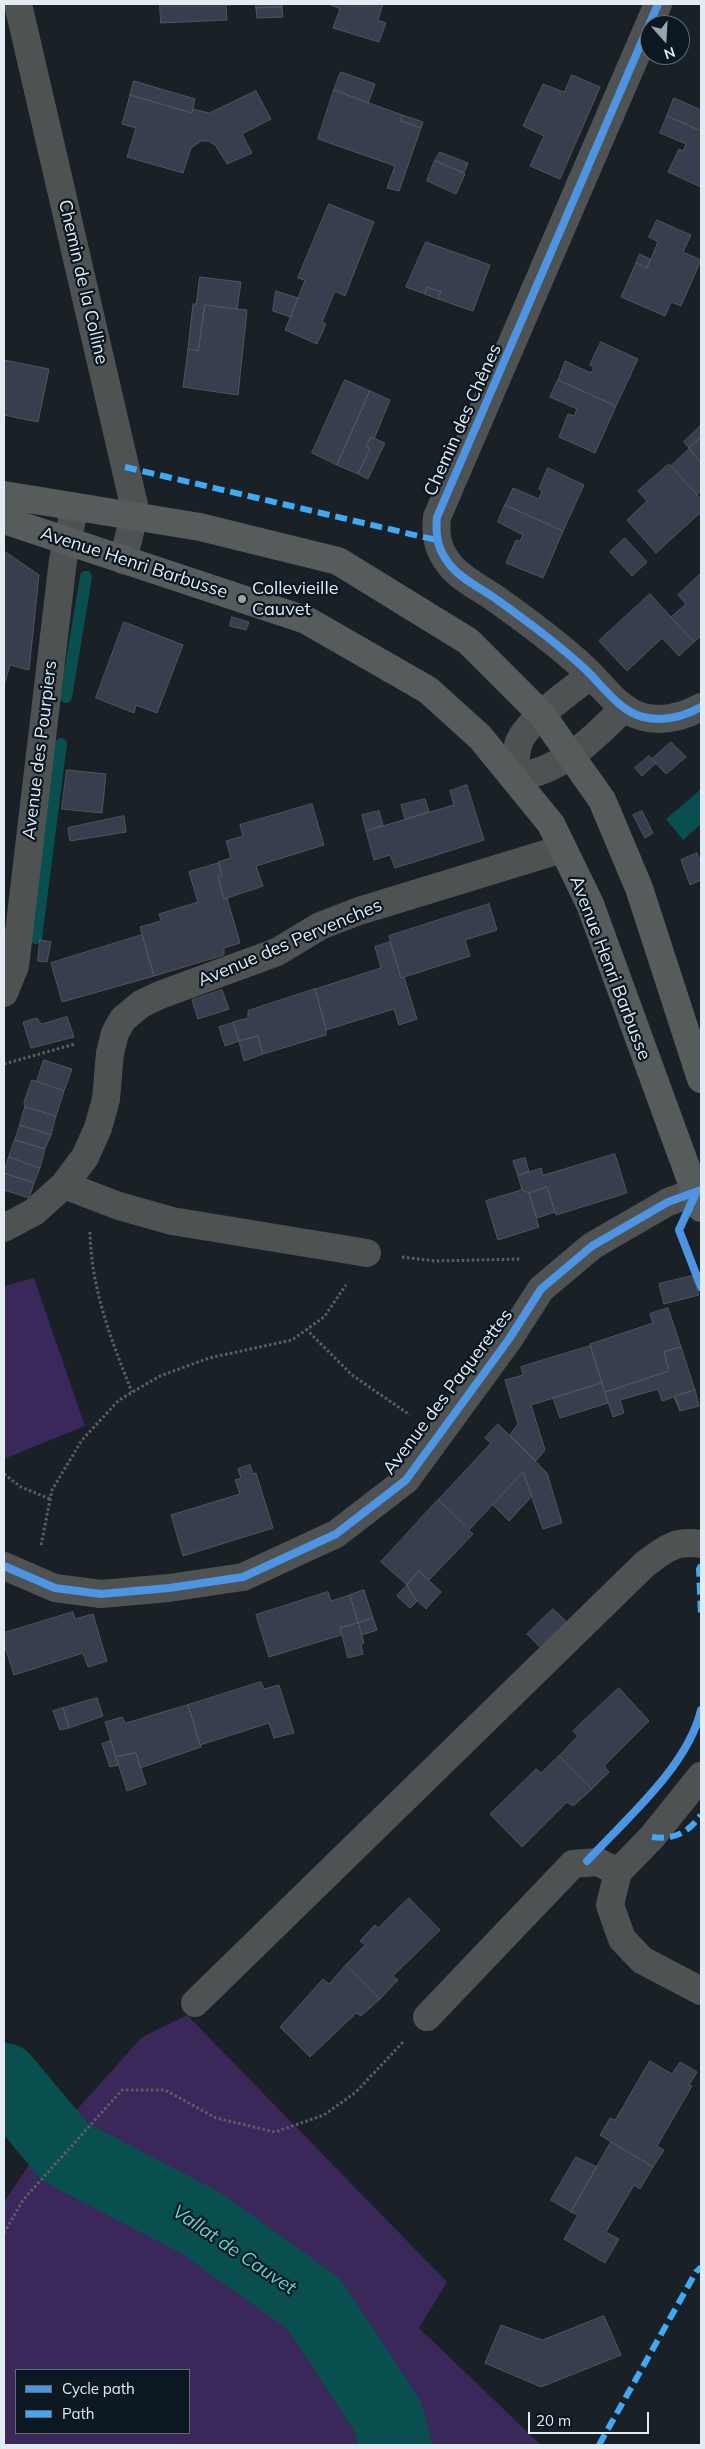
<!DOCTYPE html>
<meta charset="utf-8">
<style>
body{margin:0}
#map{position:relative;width:705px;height:2449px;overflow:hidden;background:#192026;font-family:Mulish,sans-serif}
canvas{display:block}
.frame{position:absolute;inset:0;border:5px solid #e3ebf3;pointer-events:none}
.legend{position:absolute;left:15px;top:2369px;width:175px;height:65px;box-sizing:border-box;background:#0b1721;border:1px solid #616c75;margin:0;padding:6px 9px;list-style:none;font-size:15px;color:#e3ebf3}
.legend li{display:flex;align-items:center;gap:10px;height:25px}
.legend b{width:25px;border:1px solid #616c75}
.north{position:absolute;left:640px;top:15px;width:50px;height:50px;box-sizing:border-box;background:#0b1721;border:1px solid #616c75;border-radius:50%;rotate:161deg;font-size:14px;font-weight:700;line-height:20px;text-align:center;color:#e3ebf3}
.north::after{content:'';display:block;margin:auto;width:18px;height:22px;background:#9ca4ab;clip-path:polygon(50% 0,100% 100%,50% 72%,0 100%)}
.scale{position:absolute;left:528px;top:2412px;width:121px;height:22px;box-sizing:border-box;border:2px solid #e3ebf3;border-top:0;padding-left:6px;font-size:15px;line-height:18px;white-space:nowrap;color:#e3ebf3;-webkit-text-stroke:4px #0b1721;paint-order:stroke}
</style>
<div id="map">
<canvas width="705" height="2449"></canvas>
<div class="frame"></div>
<ul class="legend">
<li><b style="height:6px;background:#4d94e3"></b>Cycle path</li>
<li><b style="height:6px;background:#3fa9f5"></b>Path</li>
</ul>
<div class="north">N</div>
<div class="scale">20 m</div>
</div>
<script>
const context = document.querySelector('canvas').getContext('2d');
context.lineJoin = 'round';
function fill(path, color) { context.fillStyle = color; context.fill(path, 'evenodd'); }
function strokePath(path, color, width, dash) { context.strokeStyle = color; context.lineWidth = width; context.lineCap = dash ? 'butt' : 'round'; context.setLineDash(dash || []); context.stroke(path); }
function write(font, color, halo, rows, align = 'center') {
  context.font = font + ' Mulish,sans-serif'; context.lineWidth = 4.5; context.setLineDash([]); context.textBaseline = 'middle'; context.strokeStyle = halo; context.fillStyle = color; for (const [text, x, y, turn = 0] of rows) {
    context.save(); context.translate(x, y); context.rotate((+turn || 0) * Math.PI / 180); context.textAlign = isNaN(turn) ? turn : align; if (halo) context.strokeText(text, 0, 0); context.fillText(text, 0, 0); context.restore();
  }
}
const green = new Path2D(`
 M34,1278L85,1426L4,1459V1286Z
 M187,2015L447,2282L419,2328L541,2445H4V2202L35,2156L142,2037ZM16,2370H189V2433H16Z`);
const water = new Path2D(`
 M700,790L701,824L683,840L666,819Z`);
const stream = new Path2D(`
 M66,697L86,577
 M36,938L61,744`);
const river = new Path2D(`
 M4,2079L65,2152L201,2223L314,2304L387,2415L396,2445`);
const building = new Path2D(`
 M160,4H248L226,5L227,20L161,23Z
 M256,4H282V7L256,8Z
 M329,4H383L378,20L386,23L379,42L333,28L340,9Z
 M282,7L283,17L257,18L256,8Z
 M341,72L375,84L368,103L334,90Z
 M572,75L600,87L560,179L530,166L544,136L523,126L543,84L564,92Z
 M134,81L195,99L192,113L130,95Z
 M334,90L402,115L401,121L421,128L399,191L387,188L395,166L318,139Z
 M256,91L271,119L242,134L252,153L227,164L216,146L209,141H201L191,148L183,173L127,157L136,128L122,124L130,95L192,113L193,109L209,113Z
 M674,98L701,110V131L667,116Z
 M402,115L423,122L421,128L401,121Z
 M667,116L701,131V187L668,172L679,149L683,151L686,144L660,133Z
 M440,152L468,163L464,173L435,161Z
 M435,160L465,174L456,194L427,181Z
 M329,204L374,222L345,296L335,291L322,322L326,324L317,344L285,330L305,280L298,278Z
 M657,220L691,235L683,252L701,260L681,306L671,302L665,316L621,297L636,263L647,268L658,242L649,237Z
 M426,242L490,265L473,311L438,299L441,292L427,287L425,294L406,287Z
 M640,254L650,259L647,268L636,263Z
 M200,277L241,282L237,309L205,305L198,351L188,349L193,304H196Z
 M427,287L441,292L438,299L425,294Z
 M276,291L298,298L291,317L273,311Z
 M205,305L247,310L238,395L183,387L188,349L198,351Z
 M601,342L638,359L616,406L558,380L565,361L591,373L594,367L590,365Z
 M4,360L49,369L38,422L4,415Z
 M345,380L370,391L337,465L312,453Z
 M558,380L616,406L595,453L559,437L568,414L574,416L577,409L550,397Z
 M370,391L390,400L374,439L371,437L366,447L370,448L358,474L337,465Z
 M701,425V437L689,448L684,442Z
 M371,437L385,443L368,479L358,474L370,448L366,447Z
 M701,437V463L689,448Z
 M689,449L701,463V491L697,495L671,466Z
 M669,464L701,499V512L656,553L627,520L647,501L638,491Z
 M548,468L584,485L563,531L505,505L513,488L539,499L542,491L539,489Z
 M505,505L563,531L543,578L506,563L516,540L520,541L523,535L498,522Z
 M625,538L647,562L632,576L610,552Z
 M4,551L39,575L29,670L10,665L4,685Z
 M701,573V636L694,642L671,617L686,604L678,595Z
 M650,594L694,642L679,656L662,638L627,671L599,641Z
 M232,617L249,622L246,630L230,626Z
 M124,622L183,645L157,713L136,705L134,713L96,698Z
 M671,742L686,757L666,774L652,759Z
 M649,756L656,763L642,776L635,768Z
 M67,770L106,774L102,813L62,809Z
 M467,785L484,840L395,868L390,855L374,860L366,831L454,805L450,791Z
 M425,799L429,812L405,819L401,805Z
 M312,804L324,845L256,866L263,886L224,899L218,876L222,875L218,862L231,858L226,841L243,836L240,825Z
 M379,811L383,825L366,831L362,815Z
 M642,811L653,833L645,838L633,815Z
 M124,816L126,832L70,841L68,828Z
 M697,853L701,863V880L690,885L681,860Z
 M219,863L222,875L218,876L224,899L227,898L240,943L224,948V955L154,976L140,927L161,921L159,914L198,902L189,872Z
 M489,904L497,930L465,940L470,956L401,978L389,936Z
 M142,935L154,976L62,1002L51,963Z
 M40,940L51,942L47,962L38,961Z
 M390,942L401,978L404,977L417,1019L399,1025L394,1009L326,1030L315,989L381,968L375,947Z
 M315,989L326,1028V1035L263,1054L258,1036L239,1041L233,1022L248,1018V1011Z
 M222,990L229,1009L198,1019L192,1000Z
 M67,1017L74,1037L31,1048L23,1022L37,1018L41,1024Z
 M233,1023L239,1041L225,1046L219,1027Z
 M258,1036L263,1054L244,1061L239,1041Z
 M44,1060L72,1069L64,1091L37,1081Z
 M32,1080L64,1091L56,1116L25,1107L24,1103Z
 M25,1107L56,1116L51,1135L20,1125Z
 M20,1125L51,1135L45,1149L15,1140Z
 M15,1140L45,1149L40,1168L9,1157Z
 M615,1154L627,1193L556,1215L547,1187L529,1193L522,1190L518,1176L541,1168L543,1175Z
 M9,1157L40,1168L34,1183L4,1173Z
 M525,1158L529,1171L518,1176L513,1161Z
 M4,1173L34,1183L29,1198L4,1190Z
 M547,1187L555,1212L537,1218L529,1193Z
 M522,1190L529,1193L539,1227L498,1240L486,1201Z
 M692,1276L699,1295L664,1304L659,1284Z
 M668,1308L681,1347L664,1352L669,1371L605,1392L590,1344L653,1323L650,1314Z
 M590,1346L602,1383L531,1405L545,1450L536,1461L510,1435L518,1424L505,1380L523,1375L521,1367Z
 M681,1347L695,1390L675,1396L680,1411L674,1397L662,1401L658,1389L620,1400L624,1413L613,1417L605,1392L669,1371L664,1352Z
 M602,1383L608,1403L560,1418L553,1398Z
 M695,1390L699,1406L680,1411L675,1396Z
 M498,1424L547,1473L562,1523L543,1529L523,1472L470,1529L438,1500L491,1443L485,1438Z
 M250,1465L253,1474L256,1473L273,1528L183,1556L171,1515L240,1494L235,1480L241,1478L238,1469Z
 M523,1472L532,1496L509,1521L493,1505Z
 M438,1500L473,1534L429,1580L419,1571L407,1585L381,1562Z
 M419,1571L441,1592L426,1609L413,1597L407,1585Z
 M407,1585L417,1601L410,1608L397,1596Z
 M364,1590L373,1618L358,1623L350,1595Z
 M328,1592L331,1601L350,1595L358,1623L340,1628L341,1635L269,1657L256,1615Z
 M553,1609L568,1623L542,1649L527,1634Z
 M73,1612L75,1619L93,1614L107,1661L88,1667L83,1653L14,1675L4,1644V1633Z
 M373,1618L377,1630L362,1635L358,1623Z
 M358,1623L364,1643L361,1645L363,1654L348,1658L340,1628Z
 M261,1682L264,1689L279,1685L294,1733L274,1738L269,1723L200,1745L188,1705Z
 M619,1688L649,1721L604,1766L609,1772L592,1789L559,1756L578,1736L573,1731Z
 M97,1698L103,1716L69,1728L63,1708Z
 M188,1705L201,1747L140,1768L136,1753L116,1757L105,1722L122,1717L125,1723Z
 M63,1708L69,1728L60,1730L53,1711Z
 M111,1741L118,1765L110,1767L102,1744Z
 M136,1753L146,1784L127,1791L116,1757Z
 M559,1756L592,1789L573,1806L567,1802L522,1847L490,1814L536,1769L541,1773Z
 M409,1898L440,1930L393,1976L398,1980L380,1999L346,1965L365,1945L360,1941L375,1925L378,1928Z
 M346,1965L380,1999L361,2016L356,2013L310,2057L280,2027L323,1979L329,1984Z
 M650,2061L672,2074L680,2062L697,2072L689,2085L692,2086L657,2146L664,2150L653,2167L600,2135L610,2118L615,2120Z
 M611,2142L653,2167L640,2189L634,2185L606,2232L619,2239L605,2263L564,2239L578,2215L571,2212Z
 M576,2157L597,2167L571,2212L551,2200Z
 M604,2316L621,2355L541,2387L485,2363L501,2325L542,2340Z`);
const path = new Path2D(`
 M4,1064L75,1044
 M90,1232C91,1288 111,1340 132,1392
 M402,1257L435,1261L521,1259
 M306,1329L352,1375L410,1415
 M4,1474L21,1487L50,1499
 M41,1545L52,1490L82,1440L119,1400L160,1376L209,1358L292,1340L324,1317L346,1285
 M4,2233L23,2200L122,2090H165L216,2118L275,2132L324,2115L356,2092L404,2041`);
const minor = new Path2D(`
 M18,4L134,505V516L123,560
 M658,4L437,517C435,537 438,550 450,565C461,579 482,589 496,599C527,621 557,643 585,669C603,686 619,711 643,717C664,722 683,717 701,707
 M591,675C571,691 529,719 519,742C515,754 515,766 515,778C564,769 590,742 624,708
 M4,993L15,966L63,560L75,507
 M64,1185L119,1206L172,1221L367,1253
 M4,1228L34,1212L64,1185L85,1157L98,1128L106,1099L110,1053L115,1033L123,1019L141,1004L160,995L277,952L320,926L359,911L562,849
 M4,1566L55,1588L101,1594L169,1588L243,1577L336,1534L406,1480L509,1339L541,1289L592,1246L668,1202L701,1190
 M701,1776L652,1837L618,1872L610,1905L622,1939L642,1960L701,1991
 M195,2003L644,1565C665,1549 674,1540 701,1544
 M427,2017L573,1864L598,1862L618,1872`);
const major = new Path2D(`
 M4,495L200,527L338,561L468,641L542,715L602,800L639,888L701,1079
 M4,520L306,620L428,690L480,737L551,824L590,904L701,1208`);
const quiet = new Path2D(`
 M125,467L436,540
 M701,1565L699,1569L701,1615
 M652,1837C674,1840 688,1833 701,1815
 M599,2445L696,2272L701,2267`);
const cycleway = new Path2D(`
 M658,4L437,517C435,537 438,550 450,565C461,579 482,589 496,599C527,621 557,643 585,669C603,686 619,711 643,717C664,722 683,717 701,707
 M696,1193L679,1230L701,1287
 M4,1566L55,1588L101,1594L169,1588L243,1577L336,1534L406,1480L509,1339L541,1289L592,1246L668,1202L701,1190
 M587,1861C626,1819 688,1766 701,1710`);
const markers = [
 [242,599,5,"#9ca4ab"]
];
const streetNames = [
 ["Chemin de la Colline",83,282,77],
 ["Chemin des Chênes",463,420,-66],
 ["Avenue Henri Barbusse",134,563,18],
 ["Avenue des Pourpiers",40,750,-83],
 ["Avenue des Pervenches",290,943,-23],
 ["Avenue Henri Barbusse",610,968,69],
 ["Avenue des Paquerettes",448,1392,-53]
];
const poiNames = [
 ["Collevieille",252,589],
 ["Cauvet",252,610]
];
const waterNames = [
 ["Vallat de Cauvet",234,2250,34]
];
fill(green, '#392859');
fill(water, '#0a4f50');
strokePath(stream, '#0a4f50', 12);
strokePath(river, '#0a4f50', 72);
fill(building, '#383e4d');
strokePath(building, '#51555b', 1);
strokePath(path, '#5b5f61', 3, [2.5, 2.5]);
strokePath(minor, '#4e5253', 28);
strokePath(major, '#565b5c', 28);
strokePath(quiet, '#3fa9f5', 6, [12, 6]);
strokePath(cycleway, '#4d94e3', 8);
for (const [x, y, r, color] of markers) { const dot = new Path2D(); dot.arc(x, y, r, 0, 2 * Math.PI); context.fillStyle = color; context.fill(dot); strokePath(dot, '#0b1721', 2); }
write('18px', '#e3ebf3', '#0b1721', streetNames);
write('18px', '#e3ebf3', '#0b1721', poiNames, 'left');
write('italic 19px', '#56d6d7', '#0b1721', waterNames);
</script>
